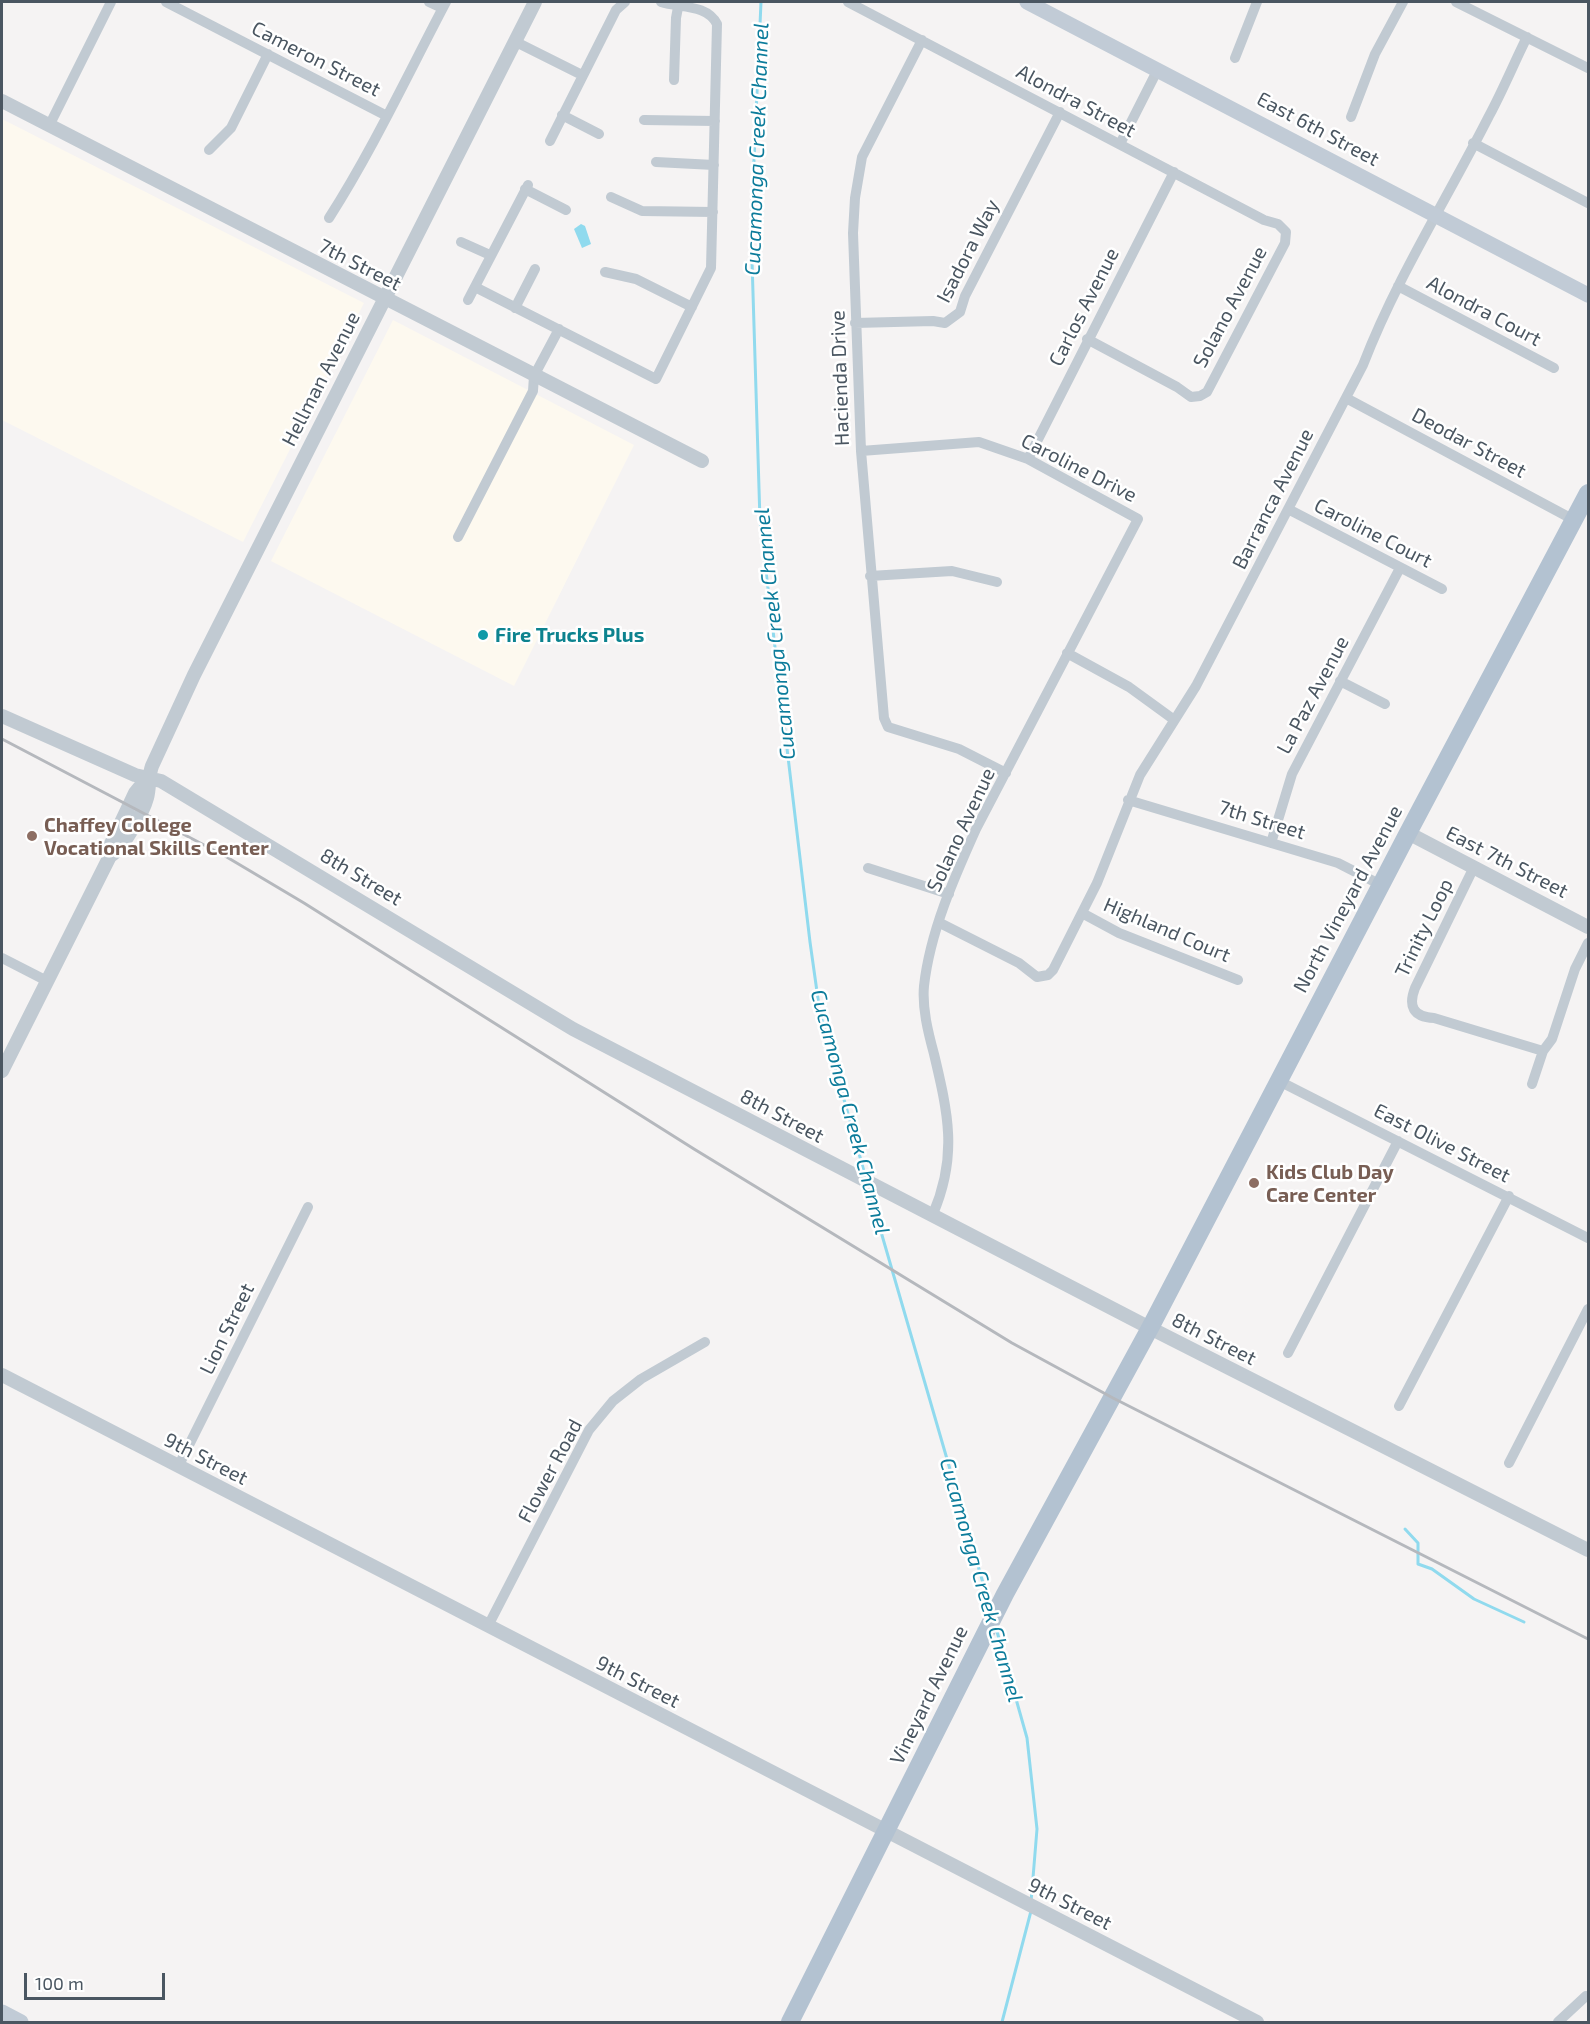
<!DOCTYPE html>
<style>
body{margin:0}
#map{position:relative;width:1590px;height:2024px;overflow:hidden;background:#f5f3f3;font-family:"Exo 2",sans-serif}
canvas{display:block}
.frame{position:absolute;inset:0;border:3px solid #4a5661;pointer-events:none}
.scale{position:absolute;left:24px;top:1973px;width:141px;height:27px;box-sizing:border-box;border:3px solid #4a5661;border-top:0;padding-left:8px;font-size:18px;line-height:21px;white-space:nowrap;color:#4a5661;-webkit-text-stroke:4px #fff;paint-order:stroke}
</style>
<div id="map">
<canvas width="1590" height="2024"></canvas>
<div class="frame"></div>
<div class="scale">100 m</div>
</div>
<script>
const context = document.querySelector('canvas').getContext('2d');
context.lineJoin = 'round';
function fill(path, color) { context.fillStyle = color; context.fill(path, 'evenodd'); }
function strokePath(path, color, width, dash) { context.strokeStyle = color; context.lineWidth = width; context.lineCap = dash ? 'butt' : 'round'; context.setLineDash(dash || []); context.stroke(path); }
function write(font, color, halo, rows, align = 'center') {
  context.font = font + ' "Exo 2",sans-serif'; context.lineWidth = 5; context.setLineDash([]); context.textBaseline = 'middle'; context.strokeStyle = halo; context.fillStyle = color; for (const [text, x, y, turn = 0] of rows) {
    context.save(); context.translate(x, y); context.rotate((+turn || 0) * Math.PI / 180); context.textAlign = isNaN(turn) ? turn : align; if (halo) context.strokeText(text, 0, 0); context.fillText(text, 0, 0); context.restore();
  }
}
const commercial = new Path2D(`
 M2,119L364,303L243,542L2,420Z
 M393,320L634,445L514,686L271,561Z`);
const water = new Path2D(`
 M581,224L585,226L591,244L582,248L574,229Z`);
const stream = new Path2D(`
 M761,2L751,228L760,521L810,942L820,1013L865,1175
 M868,1187L990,1607
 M1405,1529L1418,1543V1564L1432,1569L1474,1599L1524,1622
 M996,1628L1027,1738L1037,1829L1031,1902
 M1002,2022L1031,1911`);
const minor = new Path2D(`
 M166,2L385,115
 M429,2L442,8
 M848,2L1264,220L1278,224L1286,232L1285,243L1207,392L1200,396L1191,397L1177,387L1087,339
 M1456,2L1588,68
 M922,40L862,157L855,198L853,233L861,451L884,718L888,727L959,749L1006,773
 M514,41L582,75
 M1235,58L1257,2
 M674,80L676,18L679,2
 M562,115L599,134
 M1351,117L1375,54L1403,2
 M644,120L715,121
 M49,126L111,2
 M550,141L616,10L625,2
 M1473,143L1588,203
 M1120,144L1158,69
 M209,150L231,128L268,54
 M656,162L714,165
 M525,189L566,210
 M611,197L642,211L713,212
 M329,218C373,149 408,74 446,2
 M461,242L490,255
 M605,272L636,279L692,307
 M1398,286L1554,368
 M475,287L656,379L711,268L717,24C707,4 680,8 661,2
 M468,300L528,185
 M515,308L535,269
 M855,323L933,321L945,323L960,312L965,296L1060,112
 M1346,398L1574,520
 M861,451L979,442L1028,459L1138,519L976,829C954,878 930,932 924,986C922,1008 928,1032 934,1054C948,1113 958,1156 933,1214
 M1028,459L1174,172
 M1288,509L1442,589
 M458,537L533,391L534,376L559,329
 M870,576L952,571L997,582
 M1067,653L1129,687L1173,719
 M1340,681L1385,704
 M1128,800L1338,863L1381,885
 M1271,843L1292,774L1400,568
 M1474,867L1415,988C1408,1006 1413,1017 1434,1018L1543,1051
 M868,868L949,894
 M1082,913L1119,933L1238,980
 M940,923L1019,963L1037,977L1048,975L1053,970L1097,883L1140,775L1196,686L1363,365C1397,277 1447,199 1489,116C1503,90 1514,63 1527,37
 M2,958L47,981
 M1279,1081L1588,1238
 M1532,1084L1543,1051L1552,1039L1575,969L1588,943
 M1288,1353L1398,1141
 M1399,1406L1509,1196
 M1509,1463L1588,1309
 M178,1467L308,1207
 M488,1626L589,1430L613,1401L641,1379L705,1342
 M1558,2022L1586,1996`);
const tertiary = new Path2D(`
 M2,101L702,461
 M2,716L135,775L161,781L573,1029L1150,1328L1588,1550
 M1408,833L1588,927
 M110,856C122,850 143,813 147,798C150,787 148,777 152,766L194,675L535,2
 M2,1071L110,856L109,848L135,793L148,777
 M2,1375L1257,2022`);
const secondary = new Path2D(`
 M1027,2L1588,295
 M2,2012L21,2022`);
const primary = new Path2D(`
 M790,2022L1005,1594L1150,1328L1408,833L1588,493`);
const rail = new Path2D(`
 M2,739L225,856L304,903L694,1149L1012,1343L1113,1398L1588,1639`);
const markers = [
 [483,635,6,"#0f9aa8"],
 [32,836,6,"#8d6e63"],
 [1254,1183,6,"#8d6e63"]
];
const streetNames = [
 ["Cameron Street",316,59,27],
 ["Alondra Street",1076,101,28],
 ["East 6th Street",1318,129,28],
 ["Isadora Way",968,251,-63],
 ["7th Street",360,265,27],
 ["Carlos Avenue",1084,307,-63],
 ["Solano Avenue",1230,307,-62],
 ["Alondra Court",1484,311,28],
 ["Hacienda Drive",840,378,-92],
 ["Hellman Avenue",321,379,-63],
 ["Deodar Street",1469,443,28],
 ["Caroline Drive",1079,468,27],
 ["Barranca Avenue",1273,499,-63],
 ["Caroline Court",1373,533,27],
 ["La Paz Avenue",1313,695,-62],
 ["7th Street",1262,820,17],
 ["Solano Avenue",961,830,-65],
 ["East 7th Street",1507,862,27],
 ["8th Street",361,877,31],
 ["North Vineyard Avenue",1348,899,-62],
 ["Trinity Loop",1424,928,-64],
 ["Highland Court",1167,930,23],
 ["8th Street",782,1116,28],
 ["East Olive Street",1442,1143,27],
 ["Lion Street",227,1329,-64],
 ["8th Street",1214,1339,27],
 ["9th Street",206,1459,27],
 ["Flower Road",550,1471,-62],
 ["9th Street",638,1682,27],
 ["Vineyard Avenue",929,1695,-64],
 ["9th Street",1070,1904,27]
];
const cultureNames = [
 ["Fire Trucks Plus",495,635]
];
const educationNames = [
 ["Chaffey College",44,825],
 ["Vocational Skills Center",44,848],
 ["Kids Club Day",1266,1172],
 ["Care Center",1266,1195]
];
const waterNames = [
 ["Cucamonga Creek Channel",757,149,-88],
 ["Cucamonga Creek Channel",775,634,-96],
 ["Cucamonga Creek Channel",850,1112,75],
 ["Cucamonga Creek Channel",981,1580,74]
];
fill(commercial, '#fdf9ef');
fill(water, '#90daee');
strokePath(stream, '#90daee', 3);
strokePath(minor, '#c1cad2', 10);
strokePath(tertiary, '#c1cad2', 14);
strokePath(secondary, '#c1cbd6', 15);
strokePath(primary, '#b3c2d1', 18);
strokePath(rail, '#b5b8bd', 3);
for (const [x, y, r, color] of markers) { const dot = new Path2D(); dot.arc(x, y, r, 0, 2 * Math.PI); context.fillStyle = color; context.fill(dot); strokePath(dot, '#fff', 2); }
write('20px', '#4a5661', '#fff', streetNames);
write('bold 20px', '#0d838f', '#fff', cultureNames, 'left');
write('bold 20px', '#785e54', '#fff', educationNames, 'left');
write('italic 21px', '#0c7c9b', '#fff', waterNames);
</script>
